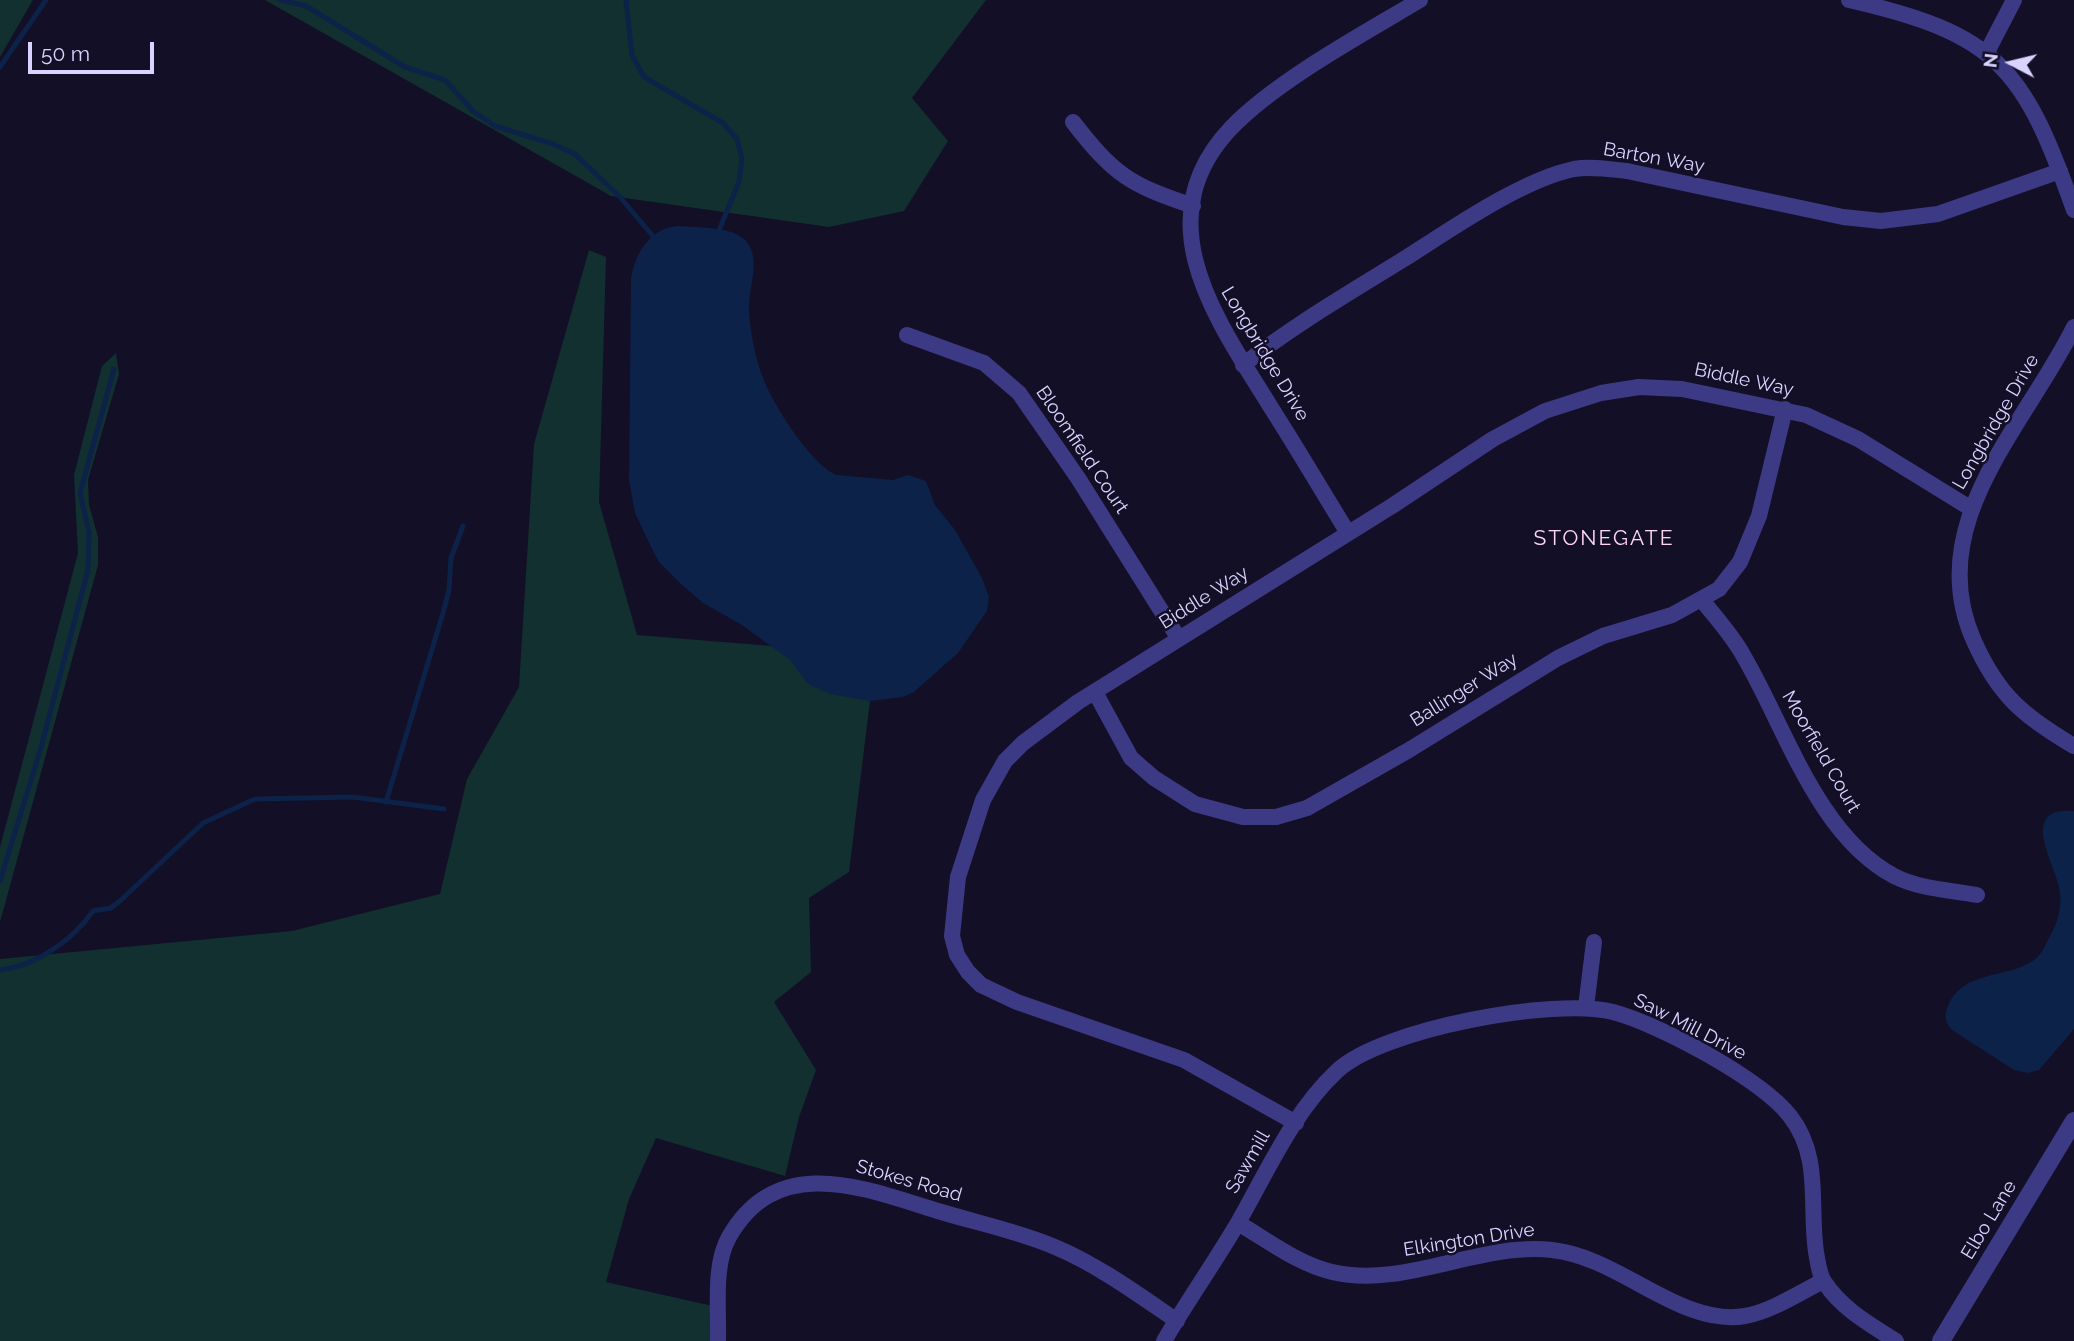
<!DOCTYPE html>
<style>
body{margin:0}
#map{position:relative;width:2074px;height:1341px;overflow:hidden;background:#130f26;font-family:Raleway,sans-serif}
canvas{display:block}
.north{position:absolute;left:1976px;top:28px;width:70px;height:70px;-webkit-text-stroke:5px #130f26;paint-order:stroke;rotate:277deg;font-size:19px;font-weight:700;line-height:28px;text-align:center;color:#d9d4ff}
.north::after{content:'';display:block;margin:auto;width:24px;height:32px;background:#d9d4ff;clip-path:polygon(50% 0,100% 100%,50% 72%,0 100%)}
.scale{position:absolute;left:28px;top:42px;width:126px;height:32px;box-sizing:border-box;border:4px solid #d9d4ff;border-top:0;padding-left:9px;font-size:21px;line-height:24px;white-space:nowrap;color:#d9d4ff;-webkit-text-stroke:5px #130f26;paint-order:stroke}
</style>
<div id="map">
<canvas width="2074" height="1341"></canvas>
<div class="north">N</div>
<div class="scale">50 m</div>
</div>
<script>
const context = document.querySelector('canvas').getContext('2d');
context.lineJoin = 'round';
function fill(path, color) { context.fillStyle = color; context.fill(path, 'evenodd'); }
function strokePath(path, color, width, dash) { context.strokeStyle = color; context.lineWidth = width; context.lineCap = dash ? 'butt' : 'round'; context.setLineDash(dash || []); context.stroke(path); }
function write(font, color, halo, rows, align = 'center') {
  context.font = font + ' Raleway,sans-serif'; context.lineWidth = 5; context.setLineDash([]); context.textBaseline = 'middle'; context.strokeStyle = halo; context.fillStyle = color; for (const [text, x, y, turn = 0] of rows) {
    context.save(); context.translate(x, y); context.rotate((+turn || 0) * Math.PI / 180); context.textAlign = isNaN(turn) ? turn : align; if (halo) context.strokeText(text, 0, 0); context.fillText(text, 0, 0); context.restore();
  }
}
const green = new Path2D(`
 M0,0H33L0,57Z
 M265,0H986L912,98L948,141L904,211L829,227L611,196Z
 M589,250L606,257L599,502L637,635L772,646L870,701L849,872L809,898L811,972L774,1002L816,1070L799,1117L785,1176L656,1138L629,1199L606,1282L717,1307L716,1341H0V959L292,931L440,894L467,779L519,687L534,444Z
 M116,353L119,374L88,480L89,505L98,537V565L0,922V847L78,553L74,475L102,366Z`);
const water = new Path2D(`
 M679,226C697,228 733,226 746,241C762,259 748,288 749,309C750,331 755,357 763,378C773,404 811,465 837,475L893,480L908,475L926,481L935,505L955,530L982,578L989,597L987,611L958,653L914,692L903,697L870,701L830,694L808,684L790,660L742,625L703,603L681,584L659,562L652,549L635,513L629,480L631,278C635,253 651,227 679,226Z
 M2074,811V1029L2039,1070L2028,1073L2014,1070L1952,1030C1945,1022 1944,1016 1948,1006C1964,969 2005,980 2034,960C2041,955 2045,946 2049,938C2058,923 2063,905 2059,887C2054,862 2018,806 2074,811Z`);
const stream = new Path2D(`
 M280,0L306,6L405,67L445,80L473,111L495,126L553,144L575,154L620,197L657,241
 M626,0L632,55L644,77L723,123L737,139L742,159L739,182L717,235
 M0,67L46,0
 M386,802L443,613L449,590L451,558L463,526
 M0,881L40,751L88,570L89,532L80,493L114,369
 M0,970C36,966 73,940 93,911L111,908L121,900L203,823L255,799L353,797L444,809`);
const minor = new Path2D(`
 M1849,0C1998,34 2024,68 2074,210
 M1987,52L2014,0
 M1073,122C1114,175 1130,185 1193,206
 M2074,327C2026,425 1921,524 1974,641C1998,695 2023,716 2074,746
 M907,335L984,363L1019,393L1078,478L1179,639
 M1243,365C1294,325 1349,293 1404,259C1450,230 1521,180 1574,169C1591,166 1609,169 1627,171L1843,217L1881,221L1938,214L2060,171
 M1348,533C1322,491 1297,448 1270,406C1218,321 1143,221 1231,128C1276,81 1363,34 1420,0
 M1702,600C1716,618 1732,635 1743,655C1785,726 1817,835 1894,876C1919,889 1950,890 1977,895
 M1095,692L1131,758L1154,778L1195,804L1243,817H1276L1307,808L1409,750L1558,658L1603,636L1672,615L1719,589L1740,562L1759,516L1785,409
 M1586,1007L1594,942
 M1296,1123L1184,1060L1017,1002L981,985L968,972L957,955L952,936L958,877L983,800L1005,761L1023,743L1078,702L1392,506L1493,439L1545,411L1601,393L1639,387L1682,389L1806,415L1858,439L1970,508
 M1238,1223C1267,1240 1298,1264 1332,1272C1405,1289 1478,1242 1552,1250C1620,1257 1680,1327 1745,1316C1772,1311 1799,1293 1823,1281
 M718,1341C719,1309 713,1265 729,1237C778,1151 866,1189 938,1211C977,1223 1018,1231 1055,1247C1098,1265 1139,1295 1177,1321
 M1164,1341C1188,1300 1215,1262 1239,1221C1268,1170 1294,1111 1337,1071C1381,1029 1555,997 1613,1012C1659,1024 1761,1079 1790,1116C1822,1157 1809,1204 1816,1252C1818,1262 1819,1275 1825,1283C1842,1309 1871,1325 1896,1341`);
const tertiary = new Path2D(`
 M1941,1341L2074,1121`);
const streetNames = [
 ["Barton Way",1654,158,10],
 ["Longbridge Drive",1265,354,59],
 ["Biddle Way",1744,380,12],
 ["Longbridge Drive",1996,422,-60],
 ["Bloomfield Court",1082,450,56],
 ["Biddle Way",1204,598,-32],
 ["Ballinger Way",1464,690,-32],
 ["Moorfield Court",1821,752,60],
 ["Saw Mill Drive",1690,1027,27],
 ["Sawmill",1248,1162,-60],
 ["Stokes Road",909,1181,16],
 ["Elbo Lane",1989,1220,-59],
 ["Elkington Drive",1469,1240,-9]
];
const neighbourhoodNames = [
 ["STONEGATE",1604,539]
];
fill(green, '#12302f');
fill(water, '#0c2248');
strokePath(stream, '#0c2248', 5);
strokePath(minor, '#3d3a85', 16);
strokePath(tertiary, '#3d3a85', 18);
write('19px', '#d9d4ff', '#130f26', streetNames);
context.letterSpacing = '2px';
write('21px', '#ffd6f0', '#130f26', neighbourhoodNames);
context.letterSpacing = '0px';
</script>
